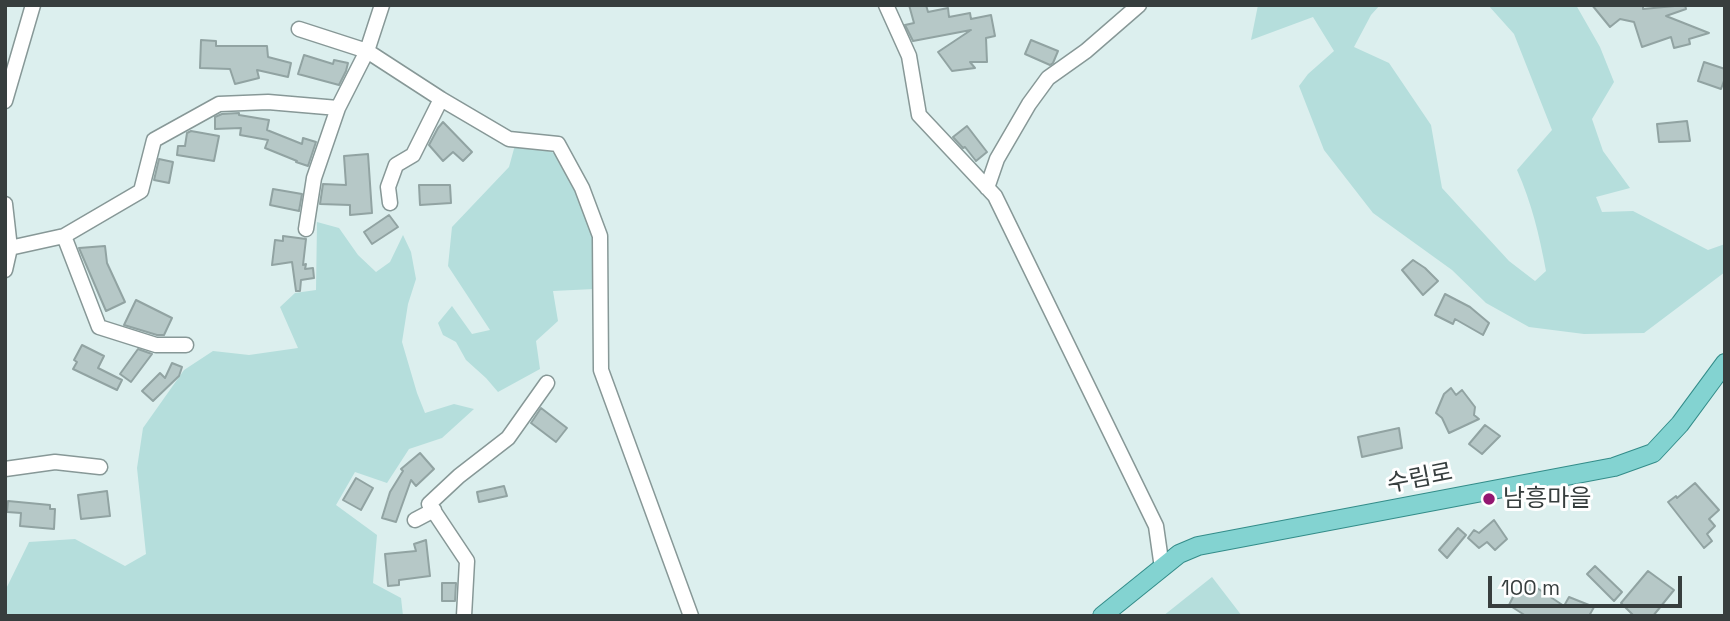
<!DOCTYPE html>
<meta charset="utf-8">
<style>
body{margin:0}
#map{position:relative;width:1730px;height:621px;overflow:hidden;background:#dcefee;font-family:"Space Grotesk",sans-serif}
canvas{display:block}
.frame{position:absolute;inset:0;border:7px solid #373e3e;pointer-events:none}
.scale{position:absolute;left:1488px;top:576px;width:194px;height:32px;box-sizing:border-box;border:4px solid #373e3e;border-top:0;padding-left:9px;font-size:21px;line-height:24px;white-space:nowrap;color:#373e3e;-webkit-text-stroke:5px #fff;paint-order:stroke}
</style>
<div id="map">
<canvas width="1730" height="621"></canvas>
<div class="frame"></div>
<div class="scale">100 m</div>
</div>
<script>
const context = document.querySelector('canvas').getContext('2d');
context.lineJoin = 'round';
function fill(path, color) { context.fillStyle = color; context.fill(path, 'evenodd'); }
function strokePath(path, color, width, dash) { context.strokeStyle = color; context.lineWidth = width; context.lineCap = dash ? 'butt' : 'round'; context.setLineDash(dash || []); context.stroke(path); }
function write(font, color, halo, rows, align = 'center') {
  context.font = font + ' "Space Grotesk","Noto Sans KR",sans-serif'; context.lineWidth = 6; context.setLineDash([]); context.textBaseline = 'middle'; context.strokeStyle = halo; context.fillStyle = color; for (const [text, x, y, turn = 0] of rows) {
    context.save(); context.translate(x, y); context.rotate((+turn || 0) * Math.PI / 180); context.textAlign = isNaN(turn) ? turn : align; if (halo) context.strokeText(text, 0, 0); context.fillText(text, 0, 0); context.restore();
  }
}
const green = new Path2D(`
 M1258,5H1380L1371,15L1354,47L1389,63L1431,125L1442,188L1509,261L1535,281L1546,271C1539,234 1532,204 1517,170L1552,130L1514,34L1488,5H1576L1600,47L1614,82L1592,119L1603,151L1630,188L1596,197L1602,212L1633,211L1708,250L1725,244V272L1644,333L1584,334L1529,327L1486,303L1452,270L1373,213L1324,150L1299,86L1308,74L1334,51L1313,17L1251,40Z
 M515,145L547,150L559,155L593,233L594,289L553,291L558,321L536,341L540,369L498,392L486,378L466,360L456,342L443,335L438,323L452,306L472,334L490,330L448,266L452,227L509,167Z
 M317,222L339,228L358,255L376,272L390,262L403,235L411,252L416,279L408,304L402,342L417,393L425,413L454,404L474,409L442,438L409,449L387,483L355,472L336,505L377,535L373,583L401,598L403,616H5V591L29,542L75,539L125,566L146,554L137,468L143,428L184,370L213,351L249,355L298,348L280,307L295,293L316,290Z
 M1212,577L1242,616H1163Z`);
const building = new Path2D(`
 M909,5H926L928,12L948,8L949,17L970,13L971,19L991,15L995,36L986,38L987,62H970L975,68L952,71L938,52L971,30L913,41L905,25L914,23Z
 M1592,5H1643V9L1685,5L1686,9L1666,16L1709,33L1689,39L1690,44L1674,48L1671,37L1642,47L1634,22L1620,19L1610,27Z
 M201,40L216,41V46H267L268,57L291,63L288,77L257,70L259,78L235,84L230,69L200,68Z
 M1031,40L1058,51L1053,63L1050,65L1025,54Z
 M304,55L333,64L334,60L348,63L346,71L339,85L298,74Z
 M1704,62L1725,69V78L1721,89L1698,81Z
 M239,113V115L269,120L267,130L302,144L303,138L316,142L308,166L296,162L297,161L265,148L268,140L240,135L241,128L215,129V117L222,114Z
 M1687,121L1690,141L1659,142L1657,124Z
 M443,122L472,152L463,161L453,152L443,161L429,145L438,128Z
 M967,126L987,152L976,161L965,147L963,148L953,137Z
 M191,131L219,136L214,161L177,155L178,146H185L187,133Z
 M368,154L372,213L350,215V205L320,204L323,184L346,185L344,156Z
 M159,159L173,162L169,183L154,180Z
 M419,185H450L451,203L420,205Z
 M273,189L302,194L299,211L270,205Z
 M389,215L398,227L372,244L364,232Z
 M283,236L306,239L303,265L306,264L305,269L313,268L314,278L301,280L300,291H296L292,262L272,265L275,240L283,241Z
 M105,246L107,263L125,302L106,311L79,248Z
 M1413,260L1425,268L1438,281L1423,295L1402,270Z
 M1445,294L1470,307L1489,323L1483,335L1455,319L1453,324L1435,315Z
 M136,300L172,318L164,335H157L124,325Z
 M82,345L104,356L98,368L122,380L117,390L73,369L77,362L74,360Z
 M138,349L152,354L131,382L120,374Z
 M172,363L182,367L179,376L153,401L142,391L160,373L165,378Z
 M1451,388L1456,395L1462,390L1475,407L1474,415L1479,419L1449,433L1442,418L1436,413L1444,394Z
 M541,408L567,428L556,442L531,423Z
 M1485,425L1500,436L1482,454L1469,444Z
 M1399,428L1402,448L1362,457L1358,437Z
 M420,453L434,469L416,486L411,480L396,522L382,518L390,492L403,471L401,469Z
 M356,478L373,488L361,510L343,500Z
 M1695,483L1719,510L1709,519L1715,526L1707,534L1712,541L1704,548L1668,502L1676,496L1677,498Z
 M504,486L507,496L479,502L477,492Z
 M107,491L110,516L81,519L78,495Z
 M8,501L50,505V509H55L54,529L20,526L21,513L7,512Z
 M1494,520L1507,539L1495,550L1487,542L1479,548L1468,538L1474,530L1479,533Z
 M1458,528L1466,535L1447,558L1439,550Z
 M426,540L430,576L399,580V585L388,586L385,554L416,551L414,544Z
 M1595,566L1622,592L1614,601L1587,574Z
 M1648,571L1674,590L1653,616H1634L1621,603Z
 M1525,580L1564,606L1569,597L1594,607L1589,616H1526L1509,605L1515,593L1517,595Z
 M442,583H456L455,601H442Z`);
const minor = new Path2D(`
 M382,5L367,51L441,99L509,139L558,144L582,188L600,236L601,370L691,616
 M886,5L909,56L919,115L995,196L1156,526L1162,568
 M299,29L367,51L338,108L314,178L306,229
 M5,101L33,5
 M987,188L997,159L1029,104L1048,78L1086,51L1139,5
 M390,203L388,187L396,165L413,155L441,99
 M5,204L10,248L5,270
 M64,236L99,327L156,345H186
 M5,249L64,236L141,191L154,140L219,104L268,102L338,108
 M5,469L55,462L100,467
 M415,520L434,510
 M464,616L467,561L429,504L459,476L508,438L547,383`);
const major = new Path2D(`
 M1102,616L1179,554L1198,546L1614,467L1653,453L1680,424L1725,363`);
const markers = [
 [1489,499,7,"#931671"]
];
const streetNames = [
 ["수림로",1420,479,-11]
];
const poiNames = [
 ["남흥마을",1503,499]
];
fill(green, '#b5dedc');
fill(building, '#b6c8c7');
strokePath(building, '#91a3a2', 2);
strokePath(minor, '#879897', 17);
strokePath(major, '#338c89', 20);
strokePath(minor, '#fff', 14);
strokePath(major, '#83d3d1', 18);
for (const [x, y, r, color] of markers) { const dot = new Path2D(); dot.arc(x, y, r, 0, 2 * Math.PI); context.fillStyle = color; context.fill(dot); strokePath(dot, '#fff', 2.5); }
write('24px', '#373e3e', '#fff', streetNames);
write('24px', '#373e3e', '#fff', poiNames, 'left');
</script>
